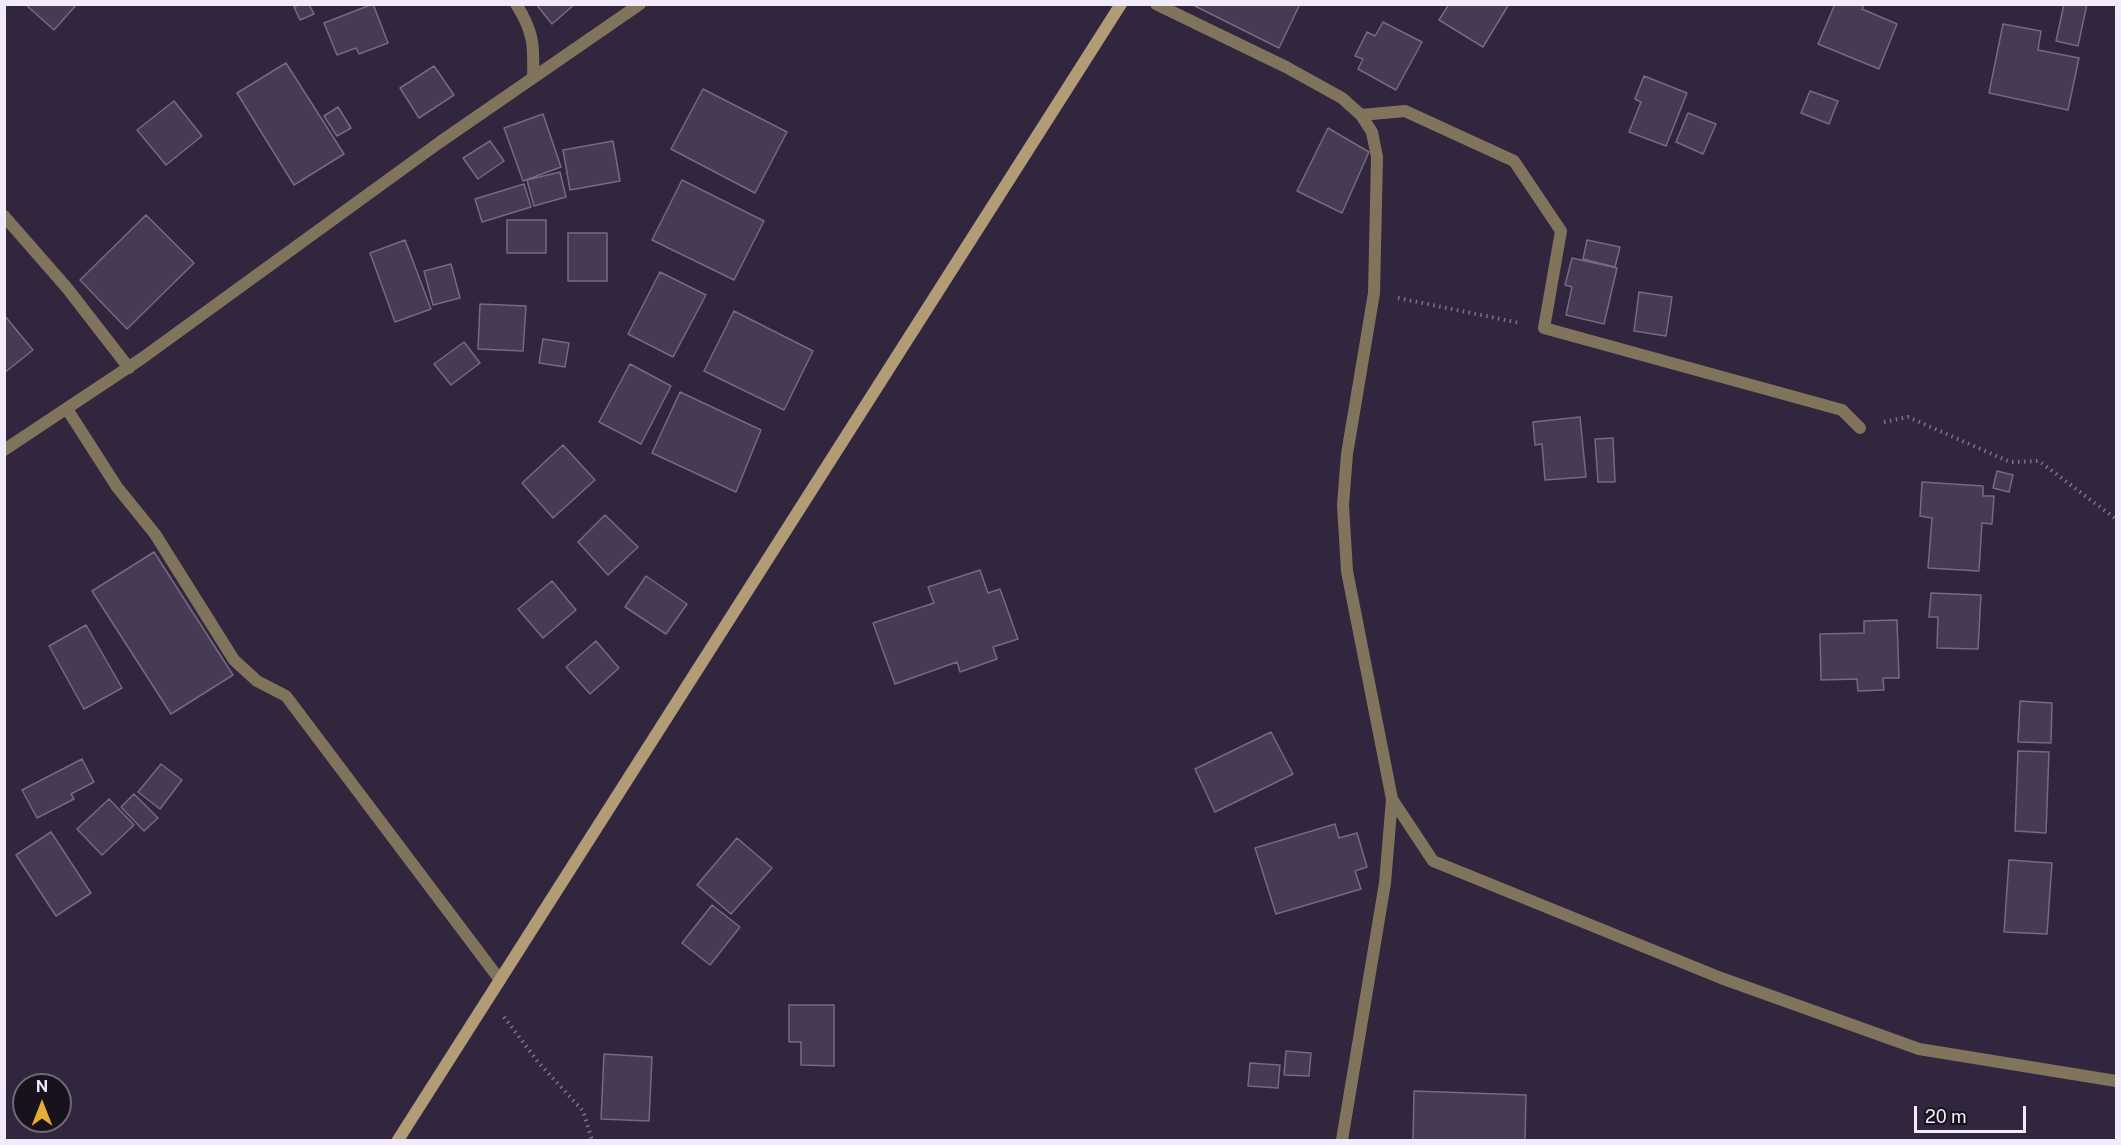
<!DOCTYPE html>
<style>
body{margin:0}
#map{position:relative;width:2121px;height:1145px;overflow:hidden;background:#31263e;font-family:"Public Sans",sans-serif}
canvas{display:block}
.frame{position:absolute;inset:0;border:6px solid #f2ebfb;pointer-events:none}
.north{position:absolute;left:12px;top:1073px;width:60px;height:60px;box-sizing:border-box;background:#17121c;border:2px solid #6f6975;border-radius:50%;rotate:0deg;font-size:16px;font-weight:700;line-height:24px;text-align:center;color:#f2ebfb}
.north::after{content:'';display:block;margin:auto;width:21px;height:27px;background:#e5ad35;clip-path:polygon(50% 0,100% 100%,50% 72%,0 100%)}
.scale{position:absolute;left:1914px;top:1106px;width:112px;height:27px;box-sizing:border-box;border:3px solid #f2ebfb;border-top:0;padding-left:8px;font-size:18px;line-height:21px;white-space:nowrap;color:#f2ebfb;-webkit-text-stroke:4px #17121c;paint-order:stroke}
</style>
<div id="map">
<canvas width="2121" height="1145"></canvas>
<div class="frame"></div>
<div class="north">N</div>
<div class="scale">20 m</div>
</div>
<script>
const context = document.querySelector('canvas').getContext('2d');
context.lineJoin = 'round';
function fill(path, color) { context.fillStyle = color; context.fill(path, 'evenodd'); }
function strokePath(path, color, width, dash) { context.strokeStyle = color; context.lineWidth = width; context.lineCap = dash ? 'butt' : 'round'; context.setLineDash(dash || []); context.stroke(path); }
const building = new Path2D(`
 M25,4H77L54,30Z
 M301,4H309L314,14L300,20L294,7Z
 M373,4L388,43L359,54L356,48L337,55L324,23Z
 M536,4H575L552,24Z
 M1191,4H1300L1279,48Z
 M1449,4H1509L1483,47L1439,20Z
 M1835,4H1864L1862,9L1897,24L1879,69L1818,44Z
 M2064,4H2087L2078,46L2056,41Z
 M1383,22L1422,42L1396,90L1358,69L1363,59L1355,56L1367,32L1375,36Z
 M2003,24L2041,31L2038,50L2079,58L2068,110L1989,93Z
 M286,63L344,154L294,185L237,93Z
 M434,66L454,95L419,118L400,88Z
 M1644,76L1687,93L1666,146L1629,132L1641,102L1635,99Z
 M703,89L787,132L755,193L671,149Z
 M1810,91L1838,101L1829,124L1801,113Z
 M174,101L202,136L166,165L137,130Z
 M338,107L351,128L337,136L324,116Z
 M1688,113L1716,124L1703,154L1676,142Z
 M543,114L561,167L523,181L504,128Z
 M1328,128L1369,152L1342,213L1297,191Z
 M490,141L504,161L478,179L463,158Z
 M613,141L620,181L570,190L563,150Z
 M560,172L566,197L534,206L527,180Z
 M682,180L764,221L734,280L652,240Z
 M524,184L531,207L482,222L475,199Z
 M146,215L194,263L127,329L80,280Z
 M507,220H546V253H507Z
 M568,233H607V281H568Z
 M405,240L431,309L395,322L370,253Z
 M1587,240L1620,247L1615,267L1583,259Z
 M1572,258L1617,268L1604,324L1566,315L1572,287L1565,285Z
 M451,264L460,298L433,305L424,271Z
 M660,272L706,295L673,357L628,334Z
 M1639,292L1672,297L1666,336L1634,331Z
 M480,304L526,306L523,351L478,349Z
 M734,311L813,351L784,410L704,371Z
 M4,315L33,350L4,373Z
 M543,339L569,343L565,367L539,363Z
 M464,342L480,363L451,385L434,364Z
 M630,364L671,386L641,444L599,422Z
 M680,392L761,430L736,492L652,453Z
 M1580,417L1586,477L1545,480L1542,444L1535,445L1533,422Z
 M1613,438L1615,482H1598L1595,439Z
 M563,445L595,480L553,518L522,483Z
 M1997,471L2013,475L2009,492L1993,488Z
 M1922,482L1983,486V496H1994L1992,524L1982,523L1979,571L1928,568L1932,518L1920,516Z
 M605,515L638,547L608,575L578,542Z
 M154,552L233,675L171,714L92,591Z
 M980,570L988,593L1000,589L1018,639L993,647L997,659L960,672L957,662L895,684L873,623L934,603L928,587Z
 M646,576L687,604L666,634L625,607Z
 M552,581L576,610L543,638L518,609Z
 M1931,593L1981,595L1978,649L1937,648L1938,617H1929Z
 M1897,620L1899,678H1883L1884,690L1858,691L1857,679L1821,680L1820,634L1864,633V621Z
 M86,625L122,688L84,709L49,646Z
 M596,641L619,668L590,694L566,667Z
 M2020,701L2052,703L2051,743L2018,742Z
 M1271,732L1293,774L1215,812L1195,769Z
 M2018,751L2049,752L2046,833L2015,831Z
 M82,759L94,782L71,794L74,799L37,818L22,790Z
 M161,764L182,780L160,809L138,792Z
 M134,794L158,818L144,831L121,807Z
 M109,799L134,825L102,855L77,829Z
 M1335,824L1339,838L1357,833L1367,867L1355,871L1361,889L1276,914L1255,848Z
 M51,832L91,893L56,916L16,855Z
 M737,838L772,868L731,914L697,885Z
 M2009,860L2052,863L2047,934L2004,932Z
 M712,905L740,927L710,965L682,943Z
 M789,1005H834V1066L801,1065V1042H789Z
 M1286,1051L1311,1053L1309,1076L1284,1075Z
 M604,1054L652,1057L649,1121L601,1119Z
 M1250,1063L1280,1065L1278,1088L1248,1086Z
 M1414,1091L1526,1095L1525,1140H1413Z`);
const path = new Path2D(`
 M1398,298L1520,323
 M1884,422L1908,417L2010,462L2039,461L2116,519
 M504,1017L538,1062L583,1111L592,1140`);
const lane = new Path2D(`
 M67,409L117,487L155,534L234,660L257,681L286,696L500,980`);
const street = new Path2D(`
 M516,4C534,32 534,46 533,78
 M1156,4L1286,67L1342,98L1361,115L1372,132L1377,157L1374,293L1347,454L1343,505L1347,571L1392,799L1385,883L1342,1140
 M1361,115L1405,111L1514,161L1561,231L1544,328L1842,410L1860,428
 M4,216L67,288L129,368
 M4,450L141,359L440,142L640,4
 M1392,799L1433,861L1721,978L1919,1049L2116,1081`);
const secondary = new Path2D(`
 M398,1140L1121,4`);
fill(building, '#473b54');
strokePath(building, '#756984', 1.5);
strokePath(path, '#7d7489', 4, [1.5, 4.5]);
strokePath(lane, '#81745c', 12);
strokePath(street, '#81745c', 12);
strokePath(secondary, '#b19c76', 12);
</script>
